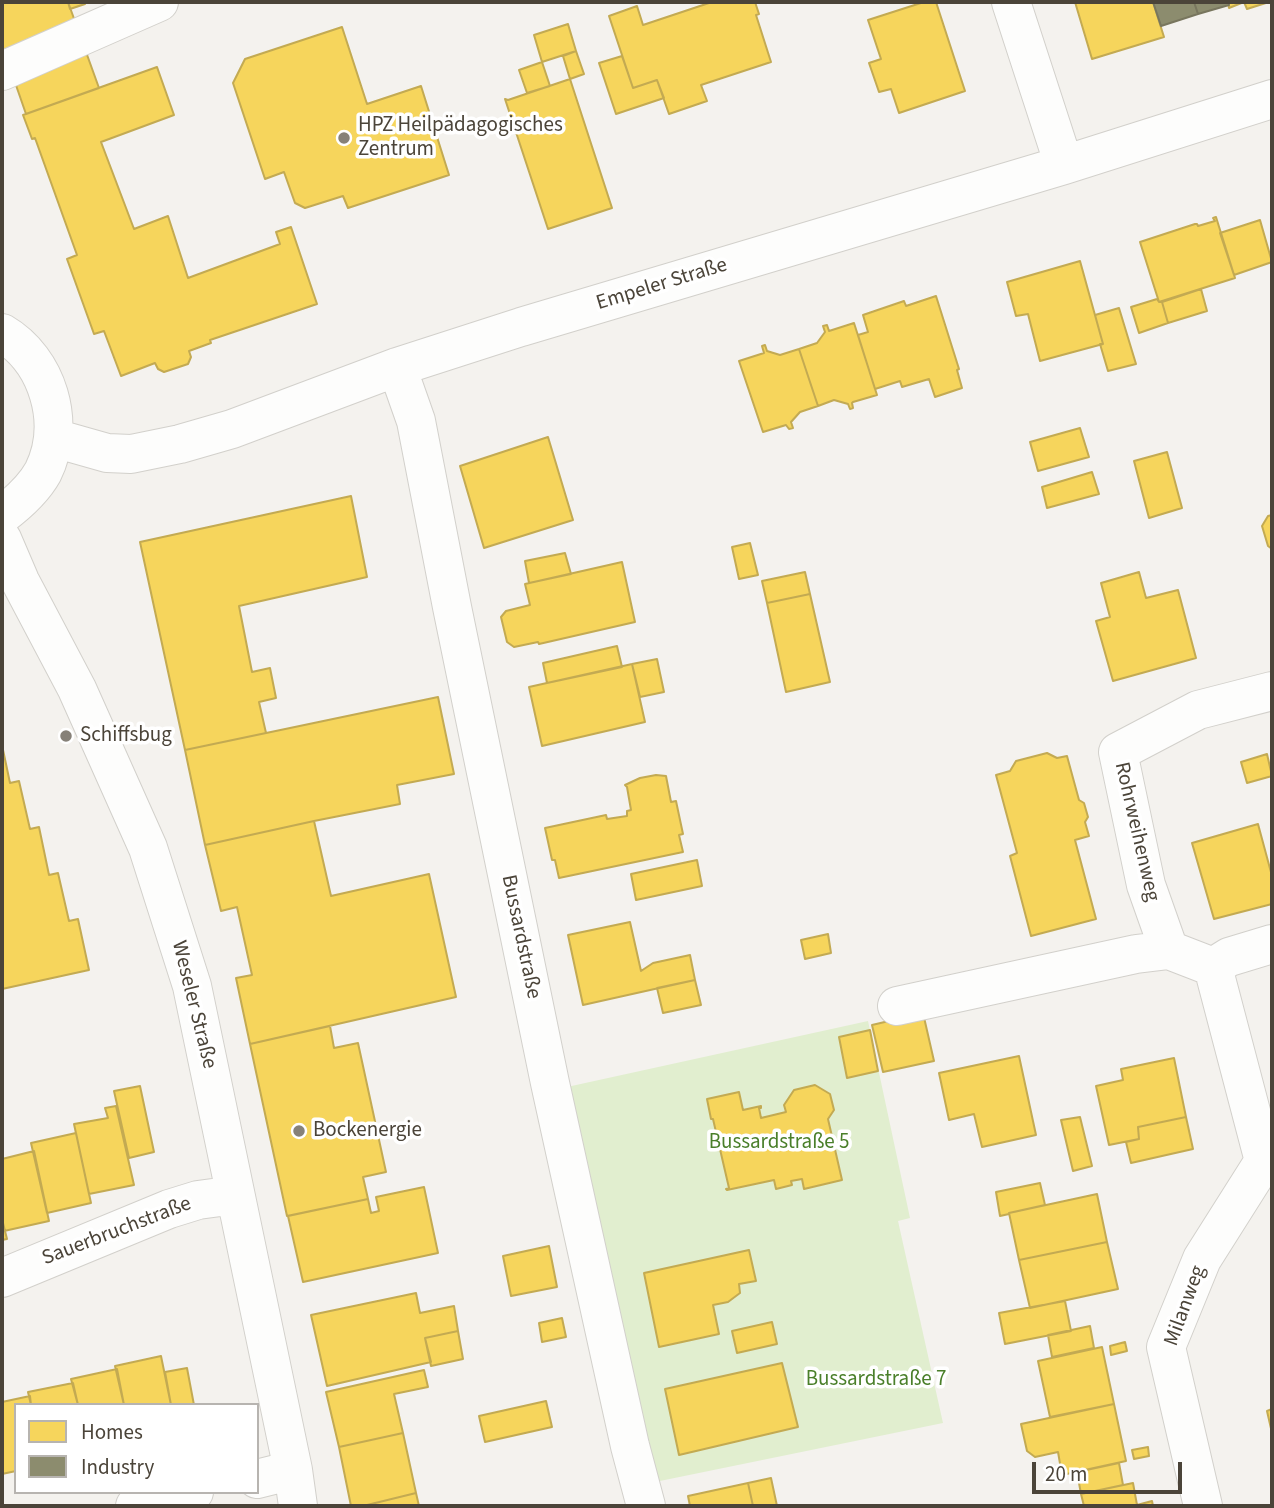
<!DOCTYPE html>
<meta charset="utf-8">
<style>
body{margin:0}
#map{position:relative;width:1274px;height:1508px;overflow:hidden;background:#f4f2ee;font-family:"Source Sans 3",sans-serif}
canvas{display:block}
.frame{position:absolute;inset:0;border:4px solid #4b4439;pointer-events:none}
.legend{position:absolute;left:14px;top:1403px;width:245px;height:91px;box-sizing:border-box;background:#fff;border:2px solid #b7b4b0;margin:0;padding:9px 12px;list-style:none;font-size:21px;color:#4b4439}
.legend li{display:flex;align-items:center;gap:14px;height:35px}
.legend b{width:35px;border:2px solid #b7b4b0}
.scale{position:absolute;left:1032px;top:1462px;width:150px;height:32px;box-sizing:border-box;border:4px solid #4b4439;border-top:0;padding-left:9px;font-size:21px;line-height:24px;white-space:nowrap;color:#4b4439;-webkit-text-stroke:5px #fff;paint-order:stroke}
</style>
<div id="map">
<canvas width="1274" height="1508"></canvas>
<div class="frame"></div>
<ul class="legend">
<li><b style="height:19px;background:#f6d55c"></b>Homes</li>
<li><b style="height:19px;background:#8c8c6e"></b>Industry</li>
</ul>
<div class="scale">20 m</div>
</div>
<script>
const context = document.querySelector('canvas').getContext('2d');
context.lineJoin = 'round';
function fill(path, color) { context.fillStyle = color; context.fill(path, 'evenodd'); }
function strokePath(path, color, width, dash) { context.strokeStyle = color; context.lineWidth = width; context.lineCap = dash ? 'butt' : 'round'; context.setLineDash(dash || []); context.stroke(path); }
function write(font, color, halo, rows, align = 'center') {
  context.font = font + ' "Source Sans 3",sans-serif'; context.lineWidth = 7; context.setLineDash([]); context.textBaseline = 'middle'; context.strokeStyle = halo; context.fillStyle = color; for (const [text, x, y, turn = 0] of rows) {
    context.save(); context.translate(x, y); context.rotate((+turn || 0) * Math.PI / 180); context.textAlign = isNaN(turn) ? turn : align; if (halo) context.strokeText(text, 0, 0); context.fillText(text, 0, 0); context.restore();
  }
}
const green = new Path2D(`
 M868,1021L910,1218L898,1221L943,1423L655,1482L567,1087Z`);
const homes = new Path2D(`
 M2,2H68L99,88L26,114L2,45Z
 M68,2H84L85,4L70,9Z
 M712,2H755L759,14L756,15L771,62L701,85L707,101L669,114L657,80L633,88L609,16L637,6L643,25Z
 M924,2H936L965,91L899,113L891,89L879,92L869,63L881,59L868,20Z
 M1075,2H1153L1164,37L1092,59Z
 M1228,2H1269L1247,9L1244,2L1229,8Z
 M568,24L576,51L542,62L534,35Z
 M342,27L367,104L421,86L449,175L348,208L343,196L305,208L295,203L284,172L265,179L233,83L245,59Z
 M576,51L584,74L570,79L563,56Z
 M622,56L633,88L657,80L664,98L616,114L599,63Z
 M542,62L550,86L527,93L519,70Z
 M157,67L174,115L101,142L134,229L168,216L188,278L280,244L276,232L291,227L317,304L210,340L211,343L189,351L191,357L188,364L164,372L158,369L155,363L121,376L104,331L94,334L67,259L77,255L35,138L32,139L23,115Z
 M570,79L612,208L548,229L505,99L508,100Z
 M1216,217L1235,278L1159,302L1140,242L1195,224H1197L1198,226L1215,221L1213,218Z
 M1260,220L1272,262L1234,275L1220,233Z
 M1080,261L1103,344L1040,361L1028,314L1016,316L1007,282Z
 M1201,289L1207,311L1168,323L1162,302Z
 M936,296L959,369L957,370L962,388L935,397L929,379L902,387L900,381L875,389L858,335L868,332L863,315L904,301L906,306Z
 M1157,299L1159,302H1162L1168,323L1139,333L1131,307Z
 M1119,308L1136,364L1108,371L1100,344H1103L1095,315Z
 M854,323L877,395L853,402L852,403L853,408L850,409L848,404L834,400L818,406L799,349L817,343L825,332L823,326L827,325L829,331Z
 M765,345L767,351L780,355L799,349L818,406L800,412L791,422L793,428L789,429L786,425L763,432L739,361L764,353L762,346Z
 M1080,428L1089,457L1038,471L1030,442Z
 M548,437L573,520L484,548L460,466Z
 M1167,452L1182,508L1149,518L1134,461Z
 M1092,472L1099,494L1047,508L1042,487Z
 M351,496L367,577L239,606L252,672L270,668L276,698L259,702L266,733L185,750L140,542Z
 M1272,515V549L1268,546L1262,526L1268,516Z
 M750,543L758,575L739,579L732,547Z
 M565,553L571,574L529,583L525,561Z
 M622,562L635,622L539,644L538,642L514,647L507,642L501,617L506,611L530,605L525,584Z
 M805,572L810,594L767,603L762,581Z
 M1139,572L1146,598L1178,590L1196,658L1113,681L1096,621L1110,617L1101,583Z
 M810,594L830,682L786,692L767,603Z
 M617,646L622,667L547,683L543,663Z
 M657,659L664,692L640,697L632,664Z
 M632,664L645,722L542,746L529,687Z
 M438,697L454,774L397,785L400,804L314,821L205,845L185,750Z
 M2,745L10,783L19,781L30,829L39,827L49,875L58,873L69,921L78,919L89,970L2,989Z
 M1047,753L1057,758L1067,756L1079,800L1084,803L1088,817L1085,822L1089,836L1075,840L1096,919L1031,936L1010,856L1017,853L996,775L1010,771L1016,761Z
 M1267,754L1272,776L1247,783L1241,762Z
 M656,775L666,776L671,802L676,801L683,834L679,835L683,852L559,878L555,860H552L545,828L606,815L607,819L627,816V811L631,810L627,787L625,785L640,778Z
 M314,821L331,896L429,874L456,997L250,1044L236,978L252,975L237,907L221,911L205,845Z
 M1258,824L1272,876V904L1214,919L1192,843Z
 M697,860L702,886L636,900L631,874Z
 M630,922L641,971L653,963L690,955L695,980L583,1005L568,935Z
 M828,934L831,953L805,959L801,940Z
 M695,980L701,1005L663,1013L657,988Z
 M923,1013L934,1061L883,1072L872,1025Z
 M330,1026L334,1048L358,1043L386,1172L363,1177L368,1199L287,1216L250,1044Z
 M870,1030L878,1071L847,1078L839,1037Z
 M1019,1056L1036,1135L982,1147L974,1114L949,1120L939,1073Z
 M1174,1058L1186,1117L1138,1127L1139,1139L1109,1145L1096,1086L1123,1080L1121,1069Z
 M815,1085L830,1094L834,1110L828,1119L842,1180L804,1189L802,1179L791,1181L792,1185L776,1189L774,1180L727,1190L726,1189L729,1188L713,1119H711L707,1099L739,1092L743,1110L761,1106V1108H759L761,1118L786,1112L784,1105L794,1090Z
 M140,1086L154,1152L129,1158L114,1091Z
 M116,1106L134,1185L89,1194L74,1124L108,1118L105,1108Z
 M1080,1117L1092,1166L1073,1171L1061,1120Z
 M1186,1117L1193,1149L1131,1163L1126,1142L1139,1139L1138,1127Z
 M76,1133L91,1203L47,1213L31,1143Z
 M34,1151L49,1221L4,1231L2,1219V1159Z
 M1040,1183L1045,1205L1009,1213V1214L1000,1216L996,1192Z
 M424,1187L438,1253L303,1282L288,1216L368,1199L371,1213L379,1211L376,1197Z
 M1097,1194L1107,1242L1019,1260L1009,1213Z
 M2,1219L7,1239L2,1240Z
 M1107,1242L1118,1289L1030,1308L1019,1260Z
 M549,1246L557,1287L511,1296L503,1256Z
 M749,1250L756,1281L739,1284L740,1293L728,1302L713,1305L719,1334L659,1347L644,1273Z
 M416,1293L420,1313L454,1306L458,1331L425,1338L431,1362L327,1386L311,1315Z
 M1065,1301L1071,1331L1005,1344L999,1313Z
 M562,1318L566,1337L542,1342L539,1323Z
 M772,1322L777,1344L737,1353L732,1331Z
 M1090,1326L1094,1348L1052,1357L1048,1335Z
 M458,1331L463,1359L431,1366L425,1338Z
 M1125,1342L1127,1351L1111,1355L1110,1346Z
 M1102,1347L1114,1404L1050,1417L1038,1361Z
 M161,1356L171,1405H124L115,1366Z
 M782,1363L798,1427L679,1455L665,1389Z
 M187,1368L194,1405H171L165,1372Z
 M117,1369L124,1405H78L71,1379Z
 M424,1370L428,1387L394,1394L403,1433L339,1447L326,1392Z
 M73,1383L78,1405H31L28,1392Z
 M30,1396L31,1405H16V1471L2,1474V1402Z
 M546,1401L552,1427L485,1442L479,1416Z
 M1114,1404L1126,1461L1062,1475L1058,1452L1035,1457L1027,1451L1021,1424Z
 M1272,1409V1433L1267,1411Z
 M403,1433L416,1493L363,1506H351L339,1447Z
 M1148,1447L1149,1456L1134,1459L1132,1450Z
 M1119,1463L1123,1485L1081,1494L1077,1472Z
 M771,1478L777,1506H753L748,1483Z
 M748,1483L753,1506H690L688,1496Z
 M1133,1483L1137,1505L1130,1506H1084L1081,1494Z
 M416,1493L419,1506H363Z
 M1152,1501L1153,1506H1130L1137,1505Z`);
const industry = new Path2D(`
 M1153,2H1194L1198,14L1161,26Z
 M1194,2H1228L1229,5L1198,14Z`);
const minor = new Path2D(`
 M1011,2L1064,165
 M2,71L159,2
 M2,333C48,360 67,423 43,472C33,490 18,503 2,515
 M397,367L416,421L452,607L550,1083L630,1446L646,1506
 M54,438L107,453L131,454L180,444L232,429L397,367L521,327L1064,165L1272,99
 M2,539L20,581L77,689L148,848L192,986L293,1470L298,1506
 M1169,950L1146,885L1118,752L1198,710L1272,691
 M1213,967L1229,957L1272,944
 M897,1006L1136,954L1169,950L1213,967L1264,1161
 M2,1278L169,1209L198,1200L235,1195
 M257,1479L293,1470
 M135,1506L194,1492
 M1203,1506L1166,1347L1202,1259L1264,1161`);
const markers = [
 [344,138,7,"#868178"],
 [66,736,7,"#868178"],
 [299,1131,7,"#868178"]
];
const poiNames = [
 ["HPZ Heilpädagogisches",358,126],
 ["Zentrum",358,150],
 ["Schiffsbug",80,736],
 ["Bockenergie",313,1131]
];
const streetNames = [
 ["Empeler Straße",662,285,-17],
 ["Rohrweihenweg",1136,832,77],
 ["Bussardstraße",520,937,78],
 ["Weseler Straße",193,1005,76],
 ["Sauerbruchstraße",117,1232,-21],
 ["Milanweg",1186,1306,-70]
];
const parkNames = [
 ["Bussardstraße 5",779,1143],
 ["Bussardstraße 7",876,1380]
];
fill(green, '#e1eecf');
fill(homes, '#f6d55c');
strokePath(homes, '#c3aa52', 2);
fill(industry, '#8c8c6e');
strokePath(industry, '#78765e', 2);
strokePath(minor, '#d2d0cb', 40);
strokePath(minor, '#fdfdfc', 38);
for (const [x, y, r, color] of markers) { const dot = new Path2D(); dot.arc(x, y, r, 0, 2 * Math.PI); context.fillStyle = color; context.fill(dot); strokePath(dot, '#fff', 2.5); }
write('21px', '#4b4439', '#fff', poiNames, 'left');
write('21px', '#4b4439', '#fff', streetNames);
write('21px', '#4a7f2a', '#fff', parkNames);
</script>
